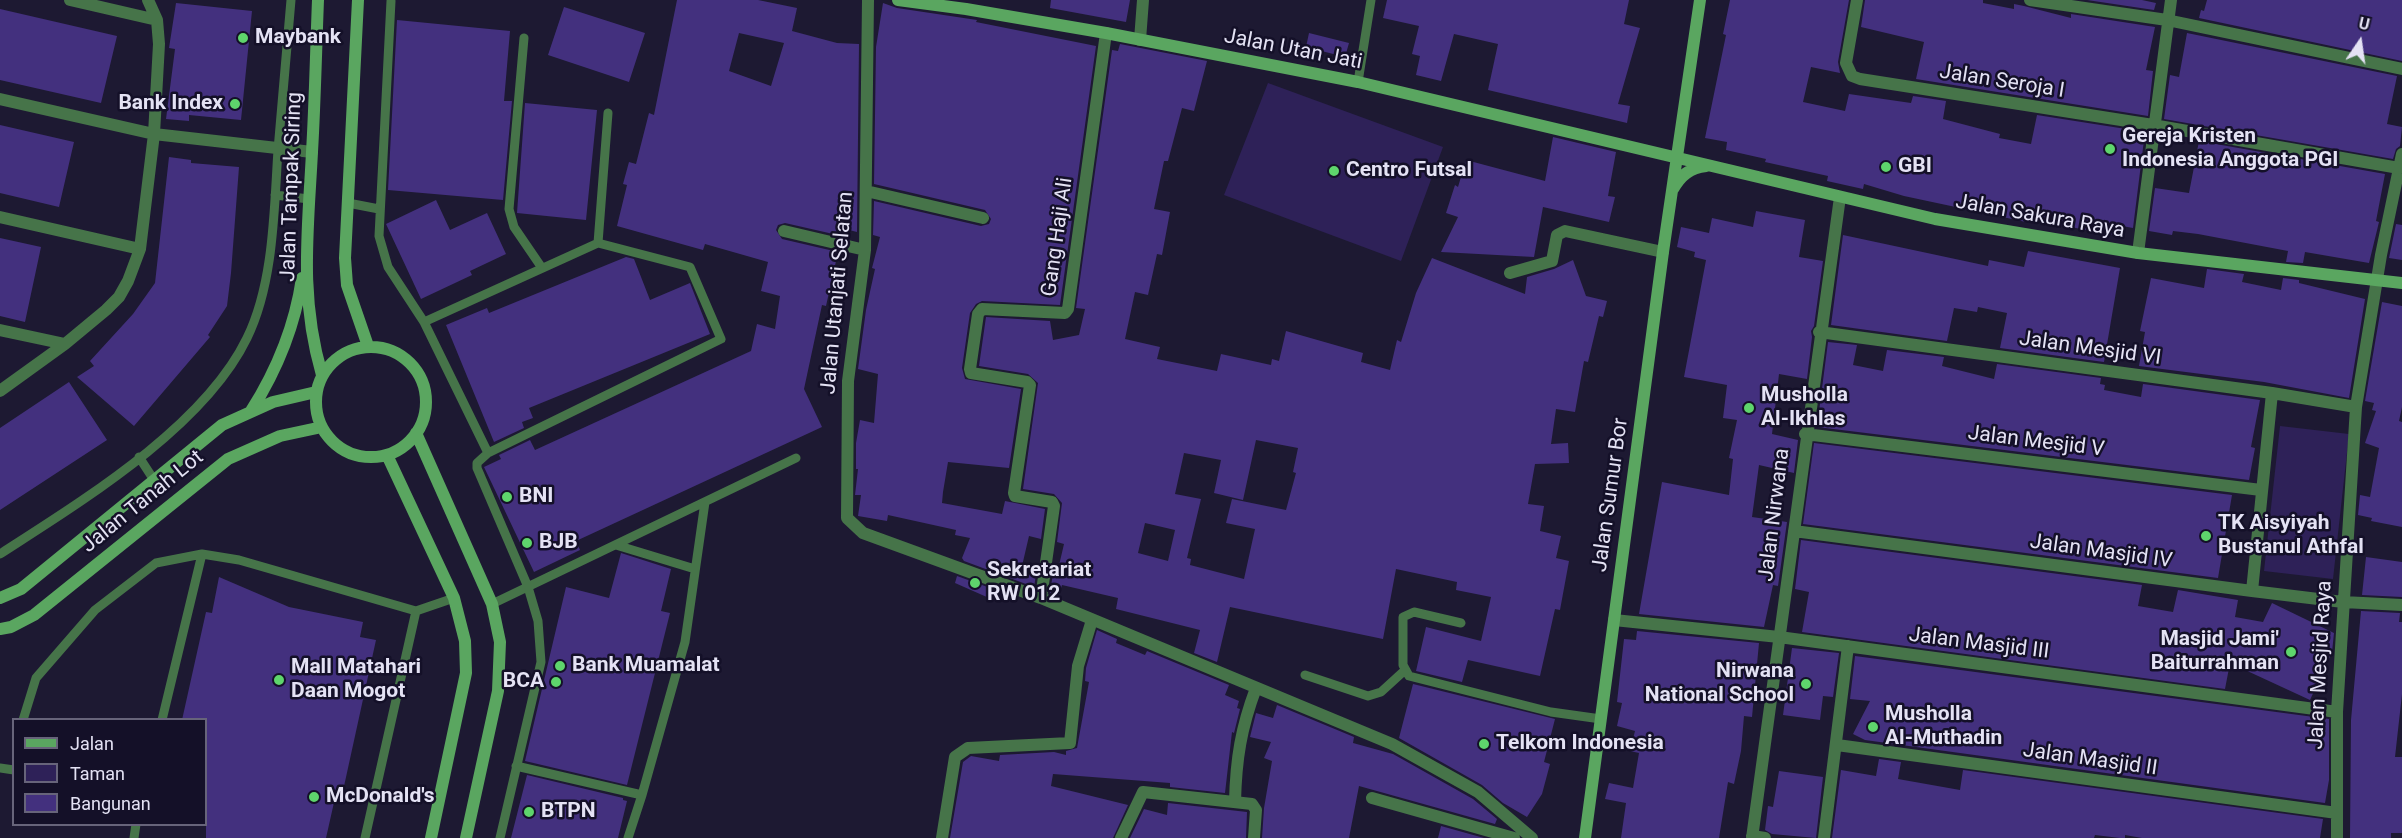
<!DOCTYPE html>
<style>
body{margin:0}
#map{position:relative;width:2402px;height:838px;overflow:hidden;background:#1d1932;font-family:Roboto,sans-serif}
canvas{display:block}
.legend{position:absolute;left:12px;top:718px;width:195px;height:108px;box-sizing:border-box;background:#141028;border:2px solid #67647a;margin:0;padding:8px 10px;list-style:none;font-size:18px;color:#e4e2f4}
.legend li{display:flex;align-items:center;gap:12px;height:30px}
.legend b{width:30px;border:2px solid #67647a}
.north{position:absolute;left:2330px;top:12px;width:60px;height:60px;-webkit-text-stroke:4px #141028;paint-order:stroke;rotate:13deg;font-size:16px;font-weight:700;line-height:24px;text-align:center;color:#e4e2f4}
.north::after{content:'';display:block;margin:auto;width:21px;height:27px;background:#e4e2f4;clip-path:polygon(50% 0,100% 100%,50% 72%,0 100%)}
</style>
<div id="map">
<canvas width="2402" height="838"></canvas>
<ul class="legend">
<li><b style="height:8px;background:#5aa660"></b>Jalan</li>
<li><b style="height:16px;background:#2e2158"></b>Taman</li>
<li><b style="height:16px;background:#43307e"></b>Bangunan</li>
</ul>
<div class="north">U</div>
</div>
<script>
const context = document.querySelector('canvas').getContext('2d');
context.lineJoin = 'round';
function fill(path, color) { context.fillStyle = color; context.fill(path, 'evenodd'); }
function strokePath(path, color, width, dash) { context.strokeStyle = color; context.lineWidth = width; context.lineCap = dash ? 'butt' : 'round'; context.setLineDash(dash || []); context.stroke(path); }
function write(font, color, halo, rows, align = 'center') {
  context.font = font + ' Roboto,sans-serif'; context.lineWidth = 5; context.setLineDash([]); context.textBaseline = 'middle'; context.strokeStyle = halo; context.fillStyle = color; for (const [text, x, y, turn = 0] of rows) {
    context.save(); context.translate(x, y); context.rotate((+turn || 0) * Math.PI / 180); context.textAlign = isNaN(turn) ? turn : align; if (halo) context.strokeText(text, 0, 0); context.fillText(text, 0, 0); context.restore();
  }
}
const green = new Path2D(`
 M1268,83L1443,147L1401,261L1224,195Z
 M2280,426L2349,434L2333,579L2264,571Z`);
const building = new Path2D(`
 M677,0H758L797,8L792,31L837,43L859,44L857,232L845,229L842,236L785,223L778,225L776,230L782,239L838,252L826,306L822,305L804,389L822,427L576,541L580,550L534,572L484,467L501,459L499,455L530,440L535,450L751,351L757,324L775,329L780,296L761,291L768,262L705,244L703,250L617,226L627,185L623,184L629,162L636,164L649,113L654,115ZM739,33L784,43L771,86L729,71Z
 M1051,0H1130L1126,22L1050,8Z
 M1387,0H1629L1624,24L1640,28L1618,104L1630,106L1627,123L1488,90L1498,44L1454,34L1441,81L1416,75L1420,56L1412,54L1419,26L1383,18Z
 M1730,0H1849L1838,62L1840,73L1811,67L1803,102L1845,111L1849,94L1911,103L1913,96L1946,101L1943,119L2000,134L1999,138L2031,144L2037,115L2145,132L2133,228L2122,226L2120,236L2026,219V222L1904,196L1864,184L1863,189L1827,181L1828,176L1765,162L1766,159L1726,150L1727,142L1705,138L1726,35L1723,34Z
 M1865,0H1983V3L2014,9V4L2024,6L2071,18V14L2155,27L2146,70L2153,71L2148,116L1916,79L1924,42L1861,27Z
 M2087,0H2142L2156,3L2154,10Z
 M2207,0H2402V61L2199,18L2201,10L2204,11Z
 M176,3L252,11L241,120L189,115V121L166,119L175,49L169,48Z
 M883,3L897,8L977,20L976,22L1096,46L1060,305L982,301L976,304L970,313L962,368L965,379L1021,389L1009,468L948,462L943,492L942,503L1002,514L1005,501L1045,509L1041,539L1029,536L1022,566L1037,569L1034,587L964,561L962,558L970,538L955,535L956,530L888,515L887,521L858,516L861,495H855L858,469H856V443L860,420L874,423L878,374L858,369L866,310L875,269L872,268L880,237L873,235L874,201L981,226L989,224L991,219L985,210L874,184L876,47Z
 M564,7L645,33L629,82L548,55Z
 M0,9L117,36L101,103L0,80Z
 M397,20L510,31L504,101H512L503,200L388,190Z
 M1309,33L1349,43L1345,57L1306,47Z
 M2187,33L2397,76L2387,124L2402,127L2400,146L2396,149L2393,159L2164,119L2170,75L2179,77Z
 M1120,44L1207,61L1194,111L1182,108L1168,161H1164L1154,209L1170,212L1162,255L1157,254L1148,295L1135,292L1125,339L1160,347L1157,359L1217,371L1221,354L1271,365L1272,359L1279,361L1286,331L1363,353L1361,362L1390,370L1397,340L1401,342L1416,293L1432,258L1525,294L1527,277L1554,269L1573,260L1586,296L1607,301L1603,317L1599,316L1588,362L1584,361L1575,412L1556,409L1551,444L1568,443L1569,463L1535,464L1528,504L1544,506L1540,531L1561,536L1556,558L1569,561L1560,610L1555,609L1540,676L1468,660L1462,682L1416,671L1426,627L1481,641L1491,597L1456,590L1457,582L1396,569L1383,639L1230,607L1217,662L1194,653L1200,630L1116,609L1118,598L1062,585L1059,595L1050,593L1053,573L1057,574L1064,544L1057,542L1062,503L1054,494L1023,489L1038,383L1028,374L979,366L986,317L1050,321L1053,340L1079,335L1085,309L1076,308L1112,50L1118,51ZM1256,440L1298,448L1293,472L1296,473L1286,510L1232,499L1226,523L1255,529L1244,579L1190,565L1191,559L1187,558L1201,499L1175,494L1184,453L1221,460L1214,493L1243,500ZM1145,523L1175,530L1168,561L1138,553Z
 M525,103L597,110L586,220L517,213Z
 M0,125L74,142L59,207L0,193Z
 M1553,137L1616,152L1608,196L1615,197L1609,222L1543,207L1534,257L1441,252L1458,217L1446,213L1455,185L1458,187L1466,160L1545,181Z
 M2199,141L2385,174L2376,221L2379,222L2369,263L2305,252L2303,263L2286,262L2288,251L2198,234L2173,231L2172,235L2149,231L2155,188L2189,193Z
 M169,157L191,160V163L239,167L231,273L227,306L208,335L210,337L134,426L77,377L94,366L90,361L133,314L155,283Z
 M436,200L450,230L487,213L506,254L470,271L472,275L421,299L386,224Z
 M1756,211L1805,220L1799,257L1823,261L1814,326L1811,331L1812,337L1807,379L1779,374L1772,434L1798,440L1794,473L1759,465L1752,517L1787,522L1778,586L1773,585L1764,627L1639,614L1662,482L1729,495L1733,459L1729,458L1737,420L1723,418L1727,385L1684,377L1706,260L1694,257L1695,252L1677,247L1681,227L1709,233L1712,218L1753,227Z
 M2396,224L2402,225V260L2389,258Z
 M1843,235L1988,266L1989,260L2024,267L2028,251L2120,268L2104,362L2000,348L2007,313L1978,307L1977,312L1954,308L1947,341L1831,325Z
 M0,238L41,247L25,322L0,316Z
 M626,257L634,259L650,300L690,283L710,334L529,408L533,418L522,422L524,428L494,442L446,325L487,308L489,313Z
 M2207,269L2244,274L2242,282L2281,290L2283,278L2299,280V283L2365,299L2349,398L2264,382L2139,366L2145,332L2140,331L2151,278L2204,288Z
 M2382,302L2402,306V407L2399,421L2402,422V527L2371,521L2372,518L2358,515L2360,495L2370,497L2379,448L2365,443L2376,411L2372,410L2374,403L2365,401Z
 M1828,342L1857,345L1853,365L1883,371L1887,350L1944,357L1942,366L1994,379L1997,364L2101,378L2100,384L2105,385L2104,390L2141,397L2143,384L2260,400L2251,447L2255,448L2249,480L1817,427Z
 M69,382L107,440L0,510V428Z
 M1814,443L2232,495L2218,578L1803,524Z
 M1801,540L2142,585L2138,606L2173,612L2178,590L2238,600L2235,617L2263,622L2272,603L2334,633L2332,652L2310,700L2230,663L2225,689L1802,632L1809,592L1795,589Z
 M621,553L671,569L661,611L670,613L627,785L525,761L566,587L609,598Z
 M2366,557L2402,562V597L2362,595Z
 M957,576L993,589L989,598L955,583Z
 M219,577L289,607L363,622L360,637L376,640L341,800L335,798L326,838H206V720H182L206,612L212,613Z
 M2361,611L2400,613L2399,622H2402V694L2395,757H2402V833H2391V838H2350L2351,720Z
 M1097,630L1117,639L1116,643L1145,655L1147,651L1229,685L1225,695L1239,701L1237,708L1240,709L1234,733L1232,732L1225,793L1170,787V783L1053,774L1051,786L1128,805L1113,838H950L963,762L971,756L999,761L1000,755L1054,752L1066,755V751L1077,748L1089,682L1085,681L1086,668Z
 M1637,631L1759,643L1752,717L1744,716L1741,751L1734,784L1728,782L1719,838H1621L1626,803L1605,799L1609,783L1633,788L1639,753L1630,751L1635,731L1617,726L1622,703L1617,702L1624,639L1636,640Z
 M1792,648L1839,653L1833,697L1823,696L1820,720L1783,715Z
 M1855,656L2329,719V780L2325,803L1865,740L1853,734L1870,701L1850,699Z
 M1413,684L1555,719L1544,762L1550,764L1542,794L1527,817L1503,803L1482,785L1399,738Z
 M1277,705L1354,737L1353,743L1393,754L1473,799L1497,819L1495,824L1359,786L1349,838H1262L1264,808L1272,761L1264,758L1271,742L1250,737L1256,713L1273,718Z
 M1879,759L1901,762L1898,779L1960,790L1963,770L2323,819L2320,838H2142L2125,835V838H2120L2095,835L2094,838H1832L1841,770L1876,776Z
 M1779,771L1823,777L1816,838L1772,834L1765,830L1768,806L1773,807Z
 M527,775L623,798V800L627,801L618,838H511Z
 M1168,803L1247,812L1246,838H1130L1144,809L1167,815Z
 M1441,826L1484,838H1438Z`);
const lane = new Path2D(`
 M391,1L379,236L388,267L424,322L488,453
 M524,38L509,209L514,227L542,268
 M1358,82L1371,0
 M275,195L309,199
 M348,203L379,209
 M598,243L608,113
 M424,322L598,243L690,267L721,339L488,453L477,463V468L528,587L538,621L541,662L500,838
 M139,457L154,480
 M616,545L695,569
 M0,554C82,501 204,427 247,338C274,283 274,209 278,150C282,100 287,50 291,0
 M492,604L796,458
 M1461,623L1414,612L1403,617V665L1409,676L1551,712L1601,719
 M1305,675L1368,696L1381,692L1404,671
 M23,720L36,678L95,610L156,563L202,554
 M162,720L202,554L239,560L416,611L454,598
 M516,766L642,795L685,642L705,502
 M0,768L14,770
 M134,838L136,824
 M365,838L416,611
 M628,838L642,795`);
const street = new Path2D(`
 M70,0L157,20
 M868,0L865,250L848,381L847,518L863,533L1041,598L1392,744L1478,792L1532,838
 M1857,0L1846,63L1852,76L1860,79L2153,125L2399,168
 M2030,0L2167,20L2402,69
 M1140,40L1143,0
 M0,99L154,134L312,152
 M866,191L983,218
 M0,217L140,249
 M784,231L865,250
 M2138,253L2171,0
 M1510,273L1552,261L1557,235L1565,231L1663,252
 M0,330L65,344
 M1819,332L2272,393L2356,407
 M0,391L65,344L106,310L119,297L128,281L140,249L154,134L159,44L157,20L148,0
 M1805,434L2261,490
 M1794,531L2252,591L2343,602L2402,605
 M2252,591L2272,393
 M1041,598L1054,506L1052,502L1015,496L1014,493L1030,385L1027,382L971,373L970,369L978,314L982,309L1065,313L1068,309L1106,33
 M1614,620L1779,637L2337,712
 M1837,745L2337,813
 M1372,798L1514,838
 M1235,802C1236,759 1241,728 1256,688
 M1752,836L1765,838
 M942,838L955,757L968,748L1070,743L1078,666L1092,620
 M1121,838L1143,792L1252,804L1256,810L1254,838
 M1752,838L1840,197
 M1824,838L1848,646
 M2337,838V712L2356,407L2381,255L2402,154`);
const secondary = new Path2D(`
 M318,0C316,50 315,101 312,152C308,231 299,296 322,375
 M358,0L345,258L347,285L368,346
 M898,0L966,9L1106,33L1358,82L1935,219L2138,253L2402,283
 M1673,189C1681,175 1690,168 1706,166
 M316 402a55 55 0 1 1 110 0a55 55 0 1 1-110 0Z
 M251,411C277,370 295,326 302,278
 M416,433L492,604L500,642L498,691L466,838
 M387,455L454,598L465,641L466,673L431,838
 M0,598L21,589L222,425L273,402L316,392
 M0,629L11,627L34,615L228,459L280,436L322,427
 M1585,838L1663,252L1700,0`);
const markers = [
 [243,38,6,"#5ed56c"],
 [235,104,6,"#5ed56c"],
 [2110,149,6,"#5ed56c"],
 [1886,167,6,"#5ed56c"],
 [1334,171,6,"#5ed56c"],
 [1749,408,6,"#5ed56c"],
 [507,497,6,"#5ed56c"],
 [2206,536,6,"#5ed56c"],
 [527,543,6,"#5ed56c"],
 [975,583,6,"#5ed56c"],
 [2291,652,6,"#5ed56c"],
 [560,666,6,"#5ed56c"],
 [279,680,6,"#5ed56c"],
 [556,682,6,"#5ed56c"],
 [1806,684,6,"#5ed56c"],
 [1873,727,6,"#5ed56c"],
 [1484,744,6,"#5ed56c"],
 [314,797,6,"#5ed56c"],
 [529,812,6,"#5ed56c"]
];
const poiNames = [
 ["Maybank",255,38],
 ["Bank Index",223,104,"right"],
 ["Gereja Kristen",2122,137],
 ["Indonesia Anggota PGI",2122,161],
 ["GBI",1898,167],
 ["Centro Futsal",1346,171],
 ["Musholla",1761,396],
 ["Al-Ikhlas",1761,420],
 ["BNI",519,497],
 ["TK Aisyiyah",2218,524],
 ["Bustanul Athfal",2218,548],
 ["BJB",539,543],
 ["Sekretariat",987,571],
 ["RW 012",987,595],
 ["Masjid Jami'",2279,640,"right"],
 ["Baiturrahman",2279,664,"right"],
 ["Bank Muamalat",572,666],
 ["Mall Matahari",291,668],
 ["Daan Mogot",291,692],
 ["Nirwana",1794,672,"right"],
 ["National School",1794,696,"right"],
 ["BCA",544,682,"right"],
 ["Musholla",1885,715],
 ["Al-Muthadin",1885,739],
 ["Telkom Indonesia",1496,744],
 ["McDonald's",326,797],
 ["BTPN",541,812]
];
const streetNames = [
 ["Jalan Utan Jati",1293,50,11],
 ["Jalan Seroja I",2002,82,9],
 ["Jalan Tampak Siring",292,187,-88],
 ["Jalan Sakura Raya",2040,217,10],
 ["Gang Haji Ali",1058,237,-82],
 ["Jalan Utanjati Selatan",838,293,-85],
 ["Jalan Mesjid VI",2090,349,8],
 ["Jalan Mesjid V",2036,442,7],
 ["Jalan Sumur Bor",1611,495,-82],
 ["Jalan Tanah Lot",143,502,-39],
 ["Jalan Nirwana",1775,515,-83],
 ["Jalan Masjid IV",2101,552,8],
 ["Jalan Masjid III",1979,644,7],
 ["Jalan Mesjid Raya",2321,665,-87],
 ["Jalan Masjid II",2090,760,8]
];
fill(green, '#2e2158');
fill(building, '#43307e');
strokePath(lane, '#467449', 9);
strokePath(street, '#467449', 12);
strokePath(secondary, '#5aa660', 12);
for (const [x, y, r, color] of markers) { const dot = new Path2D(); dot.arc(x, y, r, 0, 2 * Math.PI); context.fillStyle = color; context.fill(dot); strokePath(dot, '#141028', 2); }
write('bold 21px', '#e4e2f4', '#141028', poiNames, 'left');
write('21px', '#e4e2f4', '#141028', streetNames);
</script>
